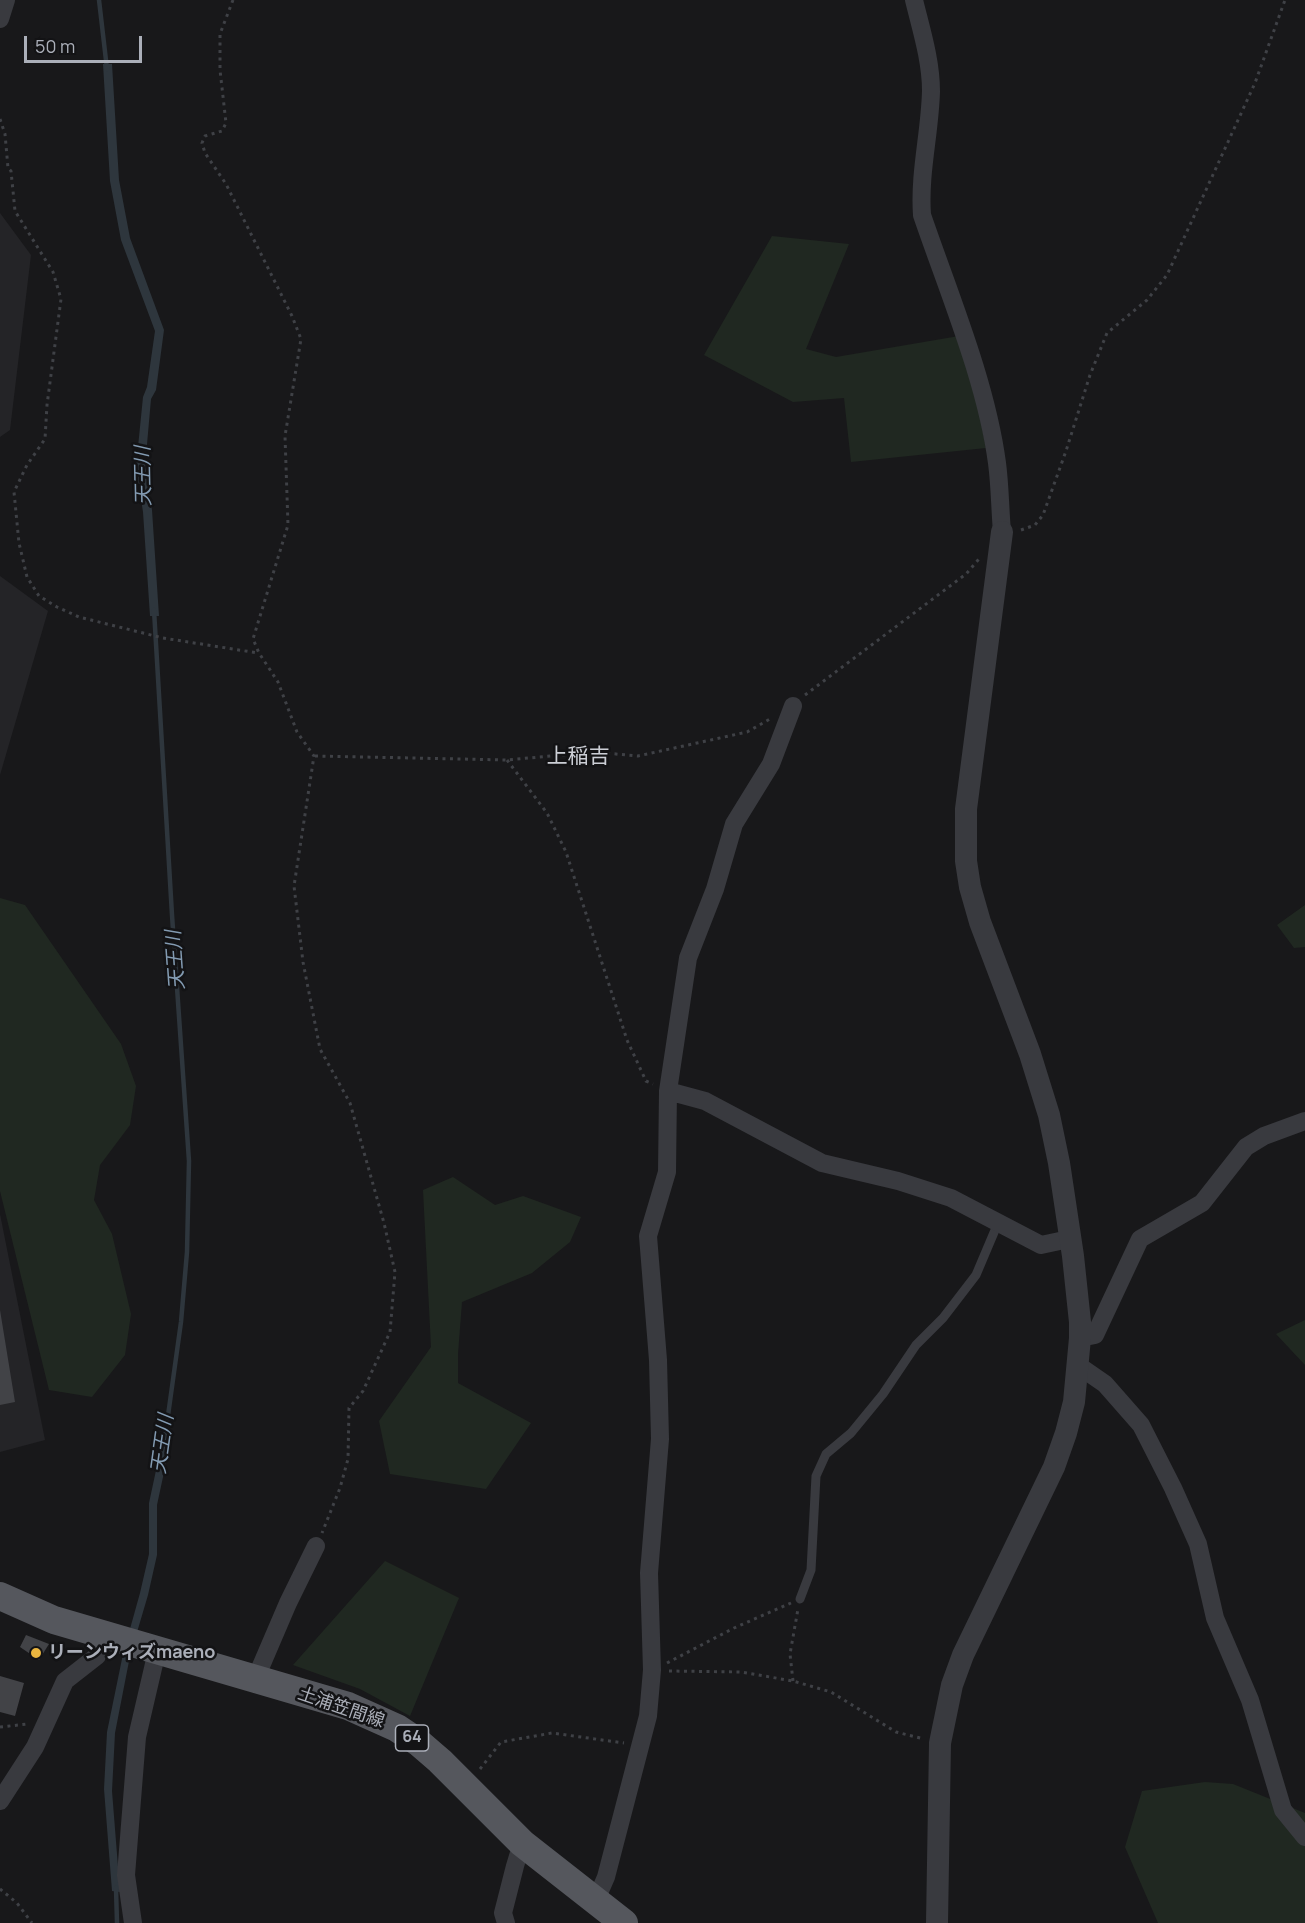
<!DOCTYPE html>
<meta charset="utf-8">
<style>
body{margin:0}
#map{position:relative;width:1305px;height:1923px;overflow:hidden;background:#18181a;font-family:Manrope,sans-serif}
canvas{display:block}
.scale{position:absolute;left:24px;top:36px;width:118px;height:27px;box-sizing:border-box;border:3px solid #abafb9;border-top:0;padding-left:8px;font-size:18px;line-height:21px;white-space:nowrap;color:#abafb9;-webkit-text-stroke:4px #131315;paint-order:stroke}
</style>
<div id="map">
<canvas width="1305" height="1923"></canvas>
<div class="scale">50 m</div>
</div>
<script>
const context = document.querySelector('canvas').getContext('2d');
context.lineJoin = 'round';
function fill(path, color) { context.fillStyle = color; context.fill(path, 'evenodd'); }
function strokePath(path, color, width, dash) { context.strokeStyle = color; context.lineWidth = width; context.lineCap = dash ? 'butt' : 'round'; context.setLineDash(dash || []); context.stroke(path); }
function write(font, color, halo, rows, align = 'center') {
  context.font = font + ' Manrope,"Noto Sans JP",sans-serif'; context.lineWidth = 5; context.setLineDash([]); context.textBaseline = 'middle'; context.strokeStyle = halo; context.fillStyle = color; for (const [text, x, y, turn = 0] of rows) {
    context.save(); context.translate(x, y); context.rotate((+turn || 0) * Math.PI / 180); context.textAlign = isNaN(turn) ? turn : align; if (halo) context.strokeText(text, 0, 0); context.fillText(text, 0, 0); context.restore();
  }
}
const built = new Path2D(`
 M0,213L31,255L10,430L0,437Z
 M0,576L48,611L0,775Z
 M0,1214L45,1440L0,1452Z`);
const green = new Path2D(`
 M772,236L849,244L806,349L836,357L959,336L974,384L986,448L851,462L844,398L793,402L704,355Z
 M0,898L25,905L121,1044L136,1086L130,1125L100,1165L94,1200L112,1234L131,1314L125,1355L92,1397L49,1390L0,1191Z
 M1305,905V947L1294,948L1277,925Z
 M453,1177L495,1205L523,1196L581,1217L570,1242L532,1273L462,1302L458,1354V1383L531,1423L486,1489L390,1474L379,1421L431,1347L423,1190Z
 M1305,1320V1365L1276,1334Z
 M385,1561L459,1598L410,1716L360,1689L293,1665Z
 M1205,1782L1233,1784L1305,1813V1923H1158L1125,1847L1142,1791Z`);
const water = new Path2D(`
 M103,64H112L119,180L130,238L164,330L156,390L151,399L145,467L152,510L159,616H150L143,512L136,467L143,397L147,387L155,331L121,240L110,181Z
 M158,1461L166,1463L157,1505V1555L148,1595L130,1656L115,1733L112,1791L120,1892L112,1891L104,1789L107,1732L123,1654L140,1593L149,1554V1503Z`);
const stream = new Path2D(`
 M99,0L107,69
 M154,610L172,915L189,1161L187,1252L181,1322L161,1466
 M116,1888L117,1923`);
const building = new Path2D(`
 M0,1310L15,1402L0,1405Z
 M26,1635L49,1644L39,1660L20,1647Z
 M0,1676L24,1683L15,1716L0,1712Z`);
const path = new Path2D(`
 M233,0L220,34V70L226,123L222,131L205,136L202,143L205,153L226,184L292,316L301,339L285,436L288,525L253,639L259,653L278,682L297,732L314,756L294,886L303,962L320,1049L350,1103L384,1223L395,1272L390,1332L363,1391L349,1408L348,1459L340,1488L322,1533
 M0,119L5,134L8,168L11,171L15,211L53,272L61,299L47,405L45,439L27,465L14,492L19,543L27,577L39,596L57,607L79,617L163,638L258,653
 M1021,530L1035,525L1043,515L1066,451L1090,375L1107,333L1147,300L1167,275L1255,83L1285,0
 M805,695L966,574L979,559
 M315,756L507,760L594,752L638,756L747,732L770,719
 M507,760L547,813L566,852L627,1040L646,1081L653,1084
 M667,1663L734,1628L791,1603
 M669,1671L741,1672L793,1681L831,1692L896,1732L924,1739
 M793,1681L790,1654L798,1609
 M0,1727L28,1724
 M480,1769L501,1742L552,1733L624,1743
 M0,1889L17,1903L32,1923`);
const service = new Path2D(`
 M800,1599L811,1570L816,1476L826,1454L851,1433L883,1394L916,1345L943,1318L976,1275L998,1223`);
const minor = new Path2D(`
 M914,0C921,29 931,60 931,91C930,133 919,173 922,215C949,294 986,381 997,463C1000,485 1000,509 1002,532
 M0,19L6,0
 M668,1091L705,1101L822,1163L898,1181L951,1198L1041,1245L1069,1239
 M1080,1338L1095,1335L1140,1239L1202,1203L1246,1147L1264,1136L1305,1121
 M1079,1366L1105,1384L1141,1425L1173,1488L1198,1544L1215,1618L1250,1700L1283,1810L1305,1837
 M255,1680L288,1603L316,1546
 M0,1801L35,1747L65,1681L97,1656L102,1635
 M596,1900L606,1877L648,1716L652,1670L649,1573L660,1439L658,1360L648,1236L667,1172L668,1091L688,958L715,889L734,824L771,764L793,706
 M133,1923L126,1875L137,1737L157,1651
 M506,1923L503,1913L515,1866L522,1843`);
const tertiary = new Path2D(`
 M937,1923L940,1743L952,1685L963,1655L1054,1467L1066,1433L1074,1402L1080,1338V1322L1073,1256L1059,1163L1049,1115L1030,1054L980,922L970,887L966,861V809L1002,532`);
const primary = new Path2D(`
 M0,1596L54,1620L348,1706L397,1728L418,1742L440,1761L522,1843L624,1923`);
const markers = [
 [36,1653,6,"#eab53f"]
];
const shields = [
 [412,1738,33]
];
const shieldNames = [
 ["64",412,1738]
];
const poiNames = [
 ["リーンウィズmaeno",48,1653]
];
const streetNames = [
 ["土浦笠間線",341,1708,19]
];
const waterNames = [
 ["天王川",144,476,-91],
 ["天王川",176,960,-94],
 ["天王川",163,1444,-82]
];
const quarterNames = [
 ["上稲吉",578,757]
];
fill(built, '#242427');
fill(green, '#202821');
fill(water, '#2e363d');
strokePath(stream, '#2e363d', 4.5);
fill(building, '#424347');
strokePath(path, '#3f4146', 3, [3, 4.5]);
strokePath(service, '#393a3f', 9);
strokePath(minor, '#393a3f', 18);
strokePath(tertiary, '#393a3f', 22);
strokePath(primary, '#55575d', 28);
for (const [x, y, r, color] of markers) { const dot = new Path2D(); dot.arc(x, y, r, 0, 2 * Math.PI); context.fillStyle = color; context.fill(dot); strokePath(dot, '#131315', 2); }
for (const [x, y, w] of shields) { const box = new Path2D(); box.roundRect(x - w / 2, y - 13, w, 26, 4.5); context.fillStyle = '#131315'; context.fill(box); strokePath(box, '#abafb9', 1.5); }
write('bold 16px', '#abafb9', null, shieldNames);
write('bold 18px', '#abafb9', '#131315', poiNames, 'left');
write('18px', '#abafb9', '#131315', streetNames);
write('italic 20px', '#839bb2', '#131315', waterNames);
write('21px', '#cbced5', '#131315', quarterNames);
</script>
